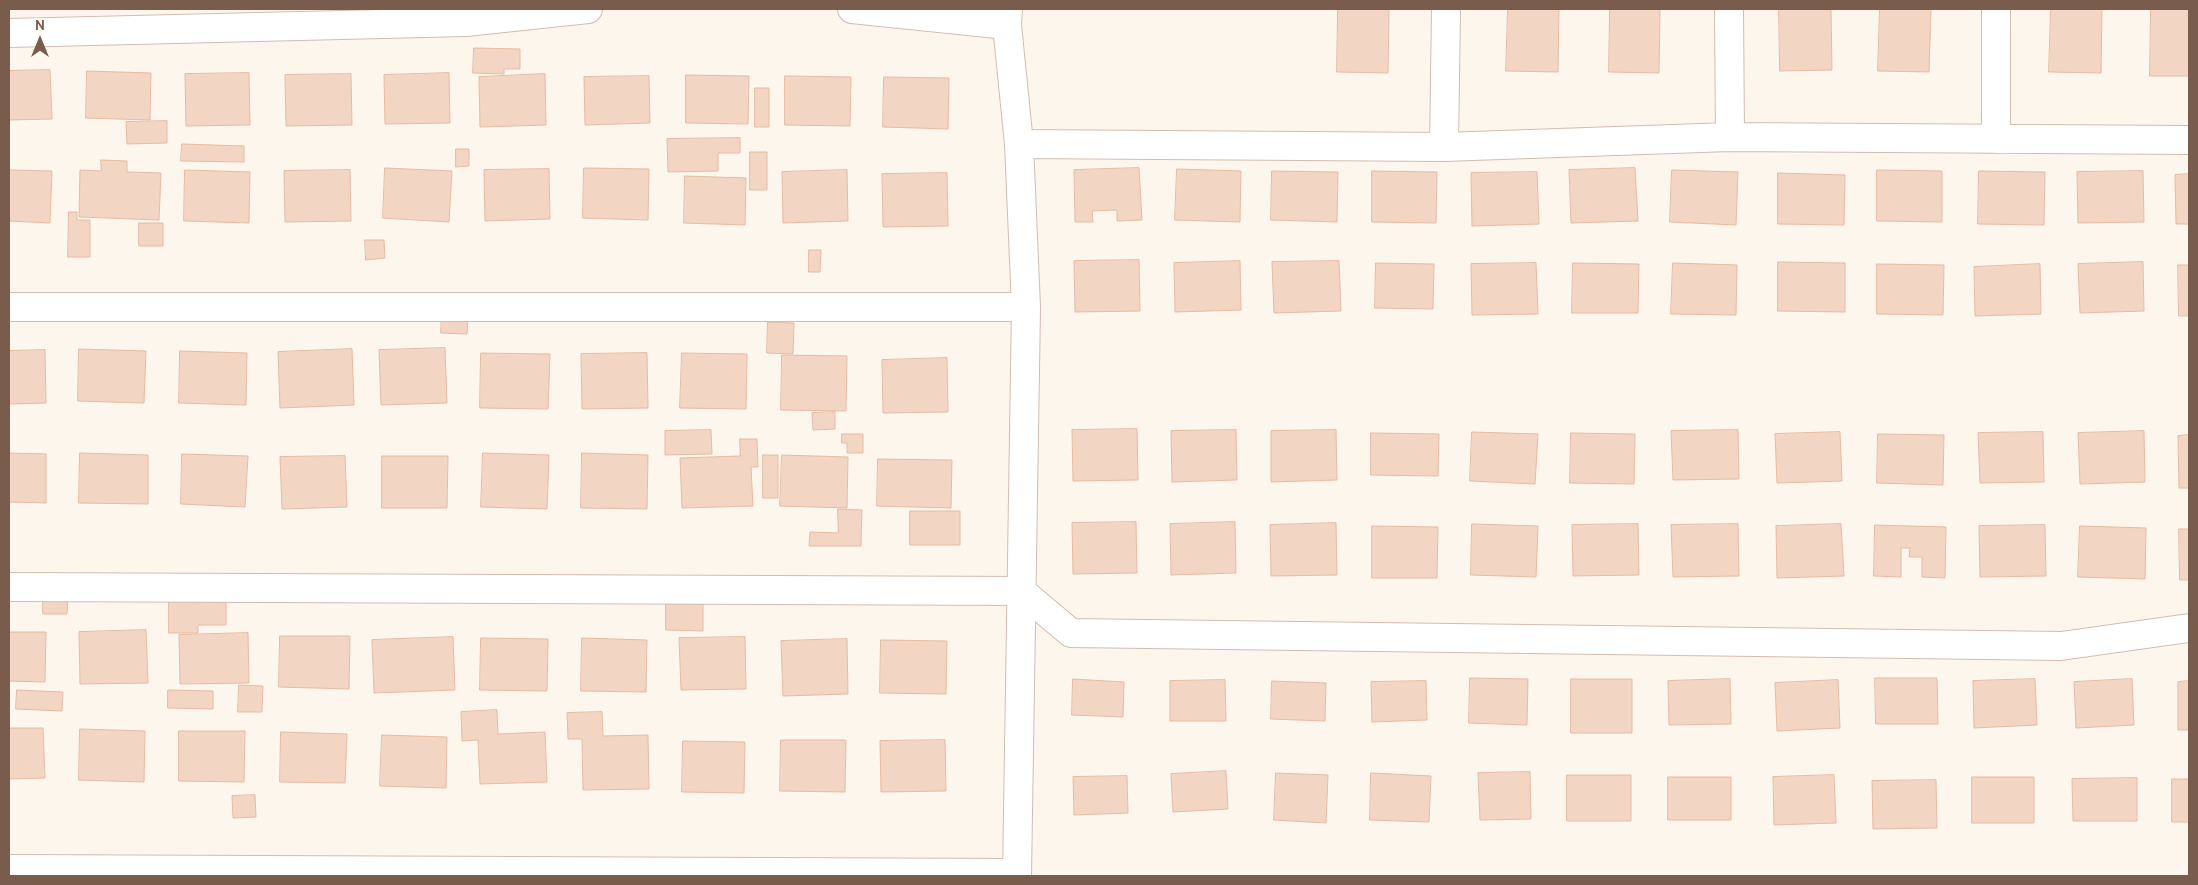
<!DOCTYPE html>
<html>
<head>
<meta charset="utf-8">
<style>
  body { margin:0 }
  #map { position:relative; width:2198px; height:885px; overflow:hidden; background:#fdf6ec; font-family:Cabin,sans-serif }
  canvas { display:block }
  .frame { position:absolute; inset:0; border:10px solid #7a5c4d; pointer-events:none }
  .north { position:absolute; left:15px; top:15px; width:50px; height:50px; -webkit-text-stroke:4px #fffaf3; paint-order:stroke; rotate:0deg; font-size:14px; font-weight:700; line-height:20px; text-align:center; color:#7a5c4d }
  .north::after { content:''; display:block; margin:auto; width:18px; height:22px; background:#7a5c4d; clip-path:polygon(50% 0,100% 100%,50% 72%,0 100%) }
</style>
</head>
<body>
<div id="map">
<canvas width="2198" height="885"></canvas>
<div class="frame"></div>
<div class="north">N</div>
</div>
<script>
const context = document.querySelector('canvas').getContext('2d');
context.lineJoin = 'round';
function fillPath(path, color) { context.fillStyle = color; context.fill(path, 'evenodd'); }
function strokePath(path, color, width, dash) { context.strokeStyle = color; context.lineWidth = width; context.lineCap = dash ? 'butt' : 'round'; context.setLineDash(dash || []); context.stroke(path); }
const building = new Path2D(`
  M1338 9H1389L1388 73 1337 72Z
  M1508 9H1559L1558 72 1506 71Z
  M1610 9H1660L1659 73 1609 72Z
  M1779 9H1831L1832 70 1780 71Z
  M1880 9H1931L1929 72 1878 71Z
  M2051 9H2102L2101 73 2049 72Z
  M2151 9H2189V76H2150Z
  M474 48 520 49V69H504V74L473 73Z
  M50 70 52 119 9 120V71Z
  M87 71 151 73 150 120 86 118Z
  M249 73 250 125 186 126 185 74Z
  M449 73 450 123 385 124 384 75Z
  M351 74 352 125 286 126 285 75Z
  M545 74 546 125 480 127 479 77Z
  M686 75 749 76 748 124 686 123Z
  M649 76 650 123 585 125 584 77Z
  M785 76 851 77 850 126 785 125Z
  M884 77 949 78 948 129 883 127Z
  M755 88H769V127H755Z
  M167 121V143L127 144 126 122Z
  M740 138V153H718V171L668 172 667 139Z
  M182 144 244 146V162L181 161Z
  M456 149H469V166L456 167Z
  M750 152H767V190H750Z
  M101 160 127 161V172L161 173 159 220 79 217 80 170 101 171Z
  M385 168 452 171 449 222 383 218Z
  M584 168 649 169 648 220 583 218Z
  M1139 168 1142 220 1117 221V210L1092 211 1093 222H1075L1074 170Z
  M1635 168 1638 221 1571 223 1569 170Z
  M549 169 550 219 485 221 484 170Z
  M1177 169 1241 171 1240 222 1175 220Z
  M9 170 52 171 50 223 9 221Z
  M185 170 250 172 249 223 184 221Z
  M350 170 351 221 285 222 284 171Z
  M847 170 848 221 783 223 782 172Z
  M1672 170 1738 172 1736 225 1670 222Z
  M1877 170 1942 171V222L1877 221Z
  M1272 171 1338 172 1337 222 1271 220Z
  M1372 171 1437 172 1436 223 1372 222Z
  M1979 171 2045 172 2044 225 1978 224Z
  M2143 171 2144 222 2078 223 2077 172Z
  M1537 172 1539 224 1472 226 1471 173Z
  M947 173 948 226 883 227 882 174Z
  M1778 173 1845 175 1844 225 1778 224Z
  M2189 174V224H2176L2175 175Z
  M685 176 746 178 745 225 684 223Z
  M69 212H77V220H90V257H68Z
  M139 223H163V246H139Z
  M365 240H384L385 258 366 260Z
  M809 250H821L820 272H809Z
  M1139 260 1140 311 1075 312 1074 261Z
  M1240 261 1241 310 1175 312 1174 263Z
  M1339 261 1341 311 1274 313 1272 262Z
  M1778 262 1845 263V312L1778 311Z
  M2143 262 2144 311 2080 313 2078 264Z
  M1376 263 1434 264 1433 309 1375 308Z
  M1536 263 1538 314 1472 315 1471 264Z
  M1573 263 1639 264 1638 313H1572Z
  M1673 263 1737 265 1736 315 1671 314Z
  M1877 264 1944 265 1943 315 1877 314Z
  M2040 264 2041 314 1975 316 1974 267Z
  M2178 265H2189V316H2179Z
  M442 313 468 315 467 334 441 333Z
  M768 322 794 323 793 354 767 353Z
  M445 348 447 403 381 405 379 350Z
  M79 349 146 351 144 403 78 401Z
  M352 349 354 405 280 408 278 352Z
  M45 350 46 403 9 404V351Z
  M180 351 247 353 246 405 179 403Z
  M481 353 550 354 548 409 480 408Z
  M647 353 648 408 582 409 581 354Z
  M682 353 747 354 746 409 680 408Z
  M782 355 847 356 846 411 781 410Z
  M947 358 948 412 883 413 882 360Z
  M835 412V429L813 430 812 413Z
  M1137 429 1138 480 1073 481 1072 430Z
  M711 430 712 454 665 455V431Z
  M1236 430 1237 480 1172 482 1171 431Z
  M1336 430 1337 480 1271 482V431Z
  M1738 430 1739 479 1673 480 1671 431Z
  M2144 431 2145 482 2080 484 2078 433Z
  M1472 432 1538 434 1535 484 1470 481Z
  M1840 432 1842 481 1777 483 1775 434Z
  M2043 432 2044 482 1980 483 1978 433Z
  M1371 433 1439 434 1438 476 1371 475Z
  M1571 433 1635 434 1634 484 1570 483Z
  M842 434H863V453H847V443H842Z
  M1878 434 1944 435 1943 485 1877 483Z
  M2189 435V488H2179L2178 436Z
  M740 439H757L758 467H751L753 506 682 508 680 458 740 456Z
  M9 453 46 454V503L9 502Z
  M80 453 148 455V504L79 503Z
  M483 453 549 455 547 509 481 507Z
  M582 453 648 455 647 509 581 508Z
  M182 454 248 456 245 507 181 504Z
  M763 455H778V498H763Z
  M782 455 848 457 847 508 780 506Z
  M345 456 347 507 282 509 280 457Z
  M382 456H448L447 508H382Z
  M878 459 952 460 951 508 877 506Z
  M838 509 862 510 861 546H809L810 532 838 533Z
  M910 511H960V545H910Z
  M1136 522 1137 573 1073 574 1072 523Z
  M1235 522 1236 573 1171 575 1170 524Z
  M1336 523 1337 575 1271 576 1270 525Z
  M1472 524 1538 526 1536 577 1471 575Z
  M1638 524 1639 575 1573 576 1572 525Z
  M1738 524 1739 576 1673 577 1671 525Z
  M1841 524 1844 576 1777 578 1776 526Z
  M1875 525 1946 527 1945 578 1922 577V557H1909L1910 548H1901V577L1874 576Z
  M2045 525 2046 576 1980 577 1979 526Z
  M1372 526 1438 527 1437 578H1372Z
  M2080 526 2146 528 2145 579 2078 577Z
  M2179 529H2189V580H2180Z
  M43 594 68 595 67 614H43Z
  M666 598 703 599V631L666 630Z
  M169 600H226V625H198V633H169Z
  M146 630 148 683 80 684 79 632Z
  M9 632H46L45 682 9 681Z
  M248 633 249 683 180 684 179 635Z
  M280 636H350L349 689 279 687Z
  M453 637 455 690 374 693 372 640Z
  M745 637 746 689 681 690 679 638Z
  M481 638 548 639 547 691 480 690Z
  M582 638 647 640 646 692 581 691Z
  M847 639 848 694 783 696 781 641Z
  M881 640 947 641 946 694 880 693Z
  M1470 678 1528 679 1527 725 1469 723Z
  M1875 678H1937L1938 724H1876Z
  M1073 679 1124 682 1123 717 1072 715Z
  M1571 679H1632V733H1571Z
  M1730 679 1731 724 1669 725 1668 681Z
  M2035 679 2037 725 1974 728 1973 681Z
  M2132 679 2134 725 2076 728 2074 682Z
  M1225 680 1226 721H1170V681Z
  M1838 680 1840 728 1777 731 1775 683Z
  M1272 681 1326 683 1325 721 1271 719Z
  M1426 681 1427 720 1372 722 1371 682Z
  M2189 681V730H2178V682Z
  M239 685 263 686 262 712H238Z
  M17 690 63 692 62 711 16 709Z
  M168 690 213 691V709L168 708Z
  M497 710 498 734 545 732 547 782 480 784 478 740 462 741 461 712Z
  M602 712 603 736 648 735 649 789 583 790 582 739H568L567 713Z
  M9 728H43L45 778 9 779Z
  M80 729 145 731 144 782 79 780Z
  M179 731H245L244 782 179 781Z
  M281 732 347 734 345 783 280 782Z
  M382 735 447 737 446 788 380 786Z
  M781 740H846L845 792 780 791Z
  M945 740 946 791 881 792 880 741Z
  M683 741 745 742 744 793 682 792Z
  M1226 771 1228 809 1173 812 1171 774Z
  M1530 772 1531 819 1480 820 1478 773Z
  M1276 773 1328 775 1326 823 1274 820Z
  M1371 773 1431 776 1429 822 1370 820Z
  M1567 775H1631V821H1567Z
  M1834 775 1836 823 1774 825 1773 777Z
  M1127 776 1128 813 1074 815 1073 777Z
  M1668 777H1731V820H1668Z
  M1972 777H2034V823H1972Z
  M2137 778V821H2073L2072 779Z
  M2172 779H2189V822H2172Z
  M1936 780 1937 828 1873 829 1872 781Z
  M255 795 256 817 233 818 232 796Z`);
const minor = new Path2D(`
  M852 9 1007 25
  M1008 9 1007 25 1019 144
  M1729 9 1730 137
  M1996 9V139
  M9 33 466 22 588 9
  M1444 147 1446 9
  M9 307H1026L1019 144 1444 147 1730 137 2189 140
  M9 587 1021 591 1071 633 2061 646 2189 628
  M9 869 1017 873
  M1017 876 1026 307`);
fillPath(building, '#f3d5c3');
strokePath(building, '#e6bba3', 1);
strokePath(minor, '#d1beb0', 30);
strokePath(minor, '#fff', 28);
</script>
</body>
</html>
